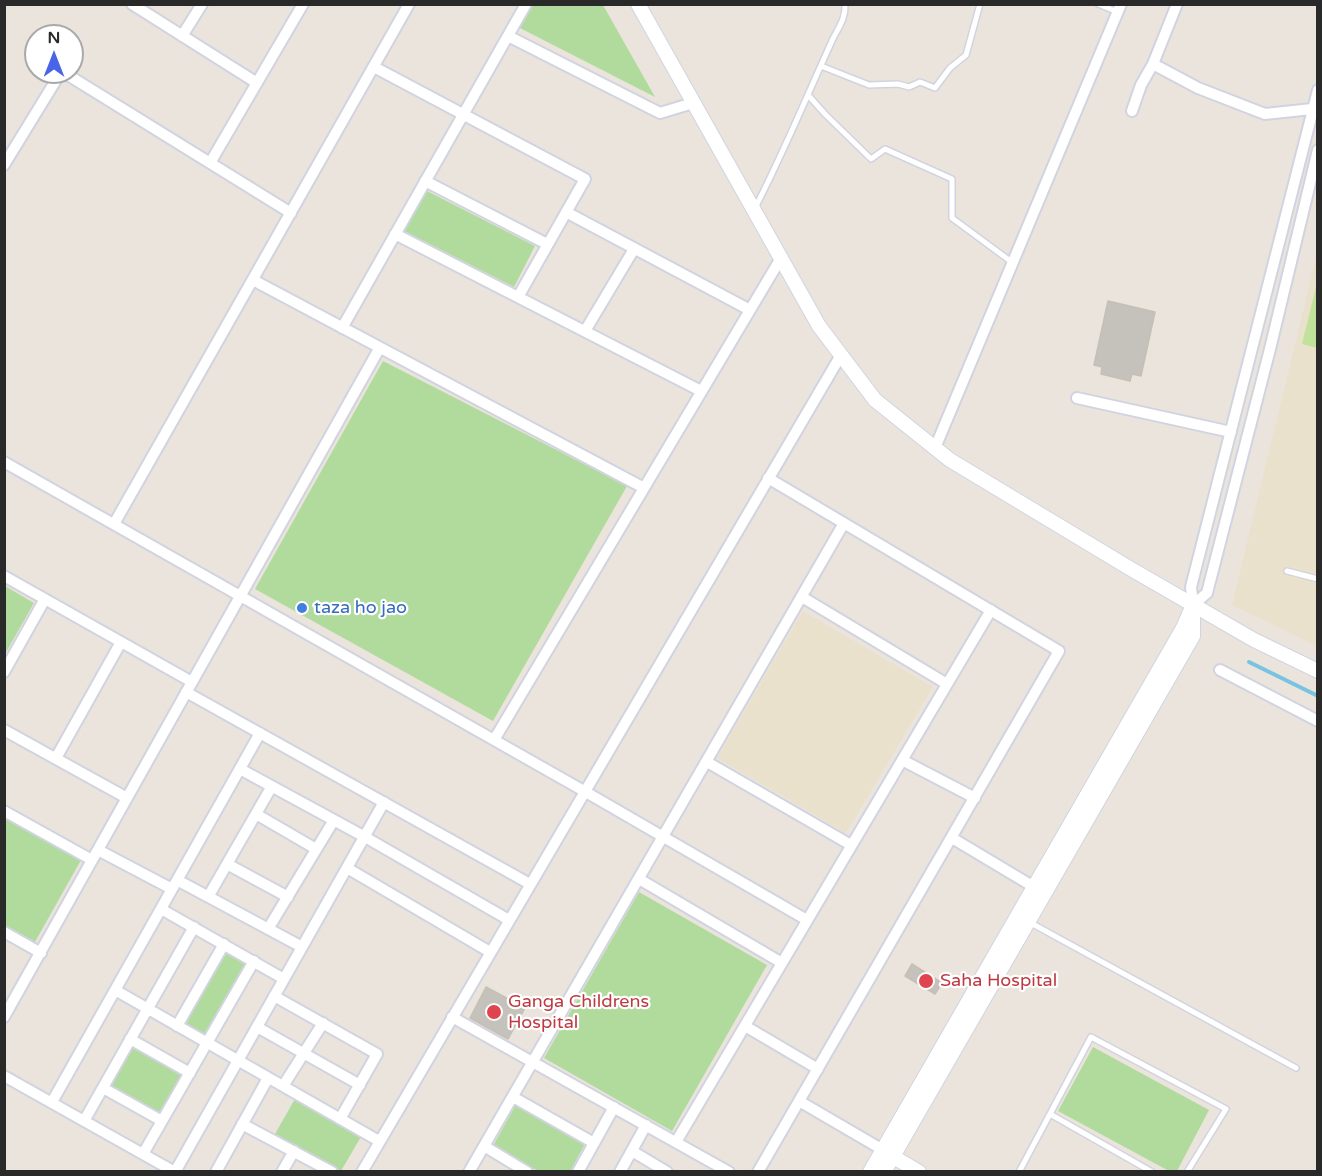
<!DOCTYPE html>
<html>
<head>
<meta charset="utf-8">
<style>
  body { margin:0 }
  #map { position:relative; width:1322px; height:1176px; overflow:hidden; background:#eae4dc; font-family:"Varela Round",sans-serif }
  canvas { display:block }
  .frame { position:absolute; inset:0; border:6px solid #292929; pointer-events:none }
  .north { position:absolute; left:24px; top:24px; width:60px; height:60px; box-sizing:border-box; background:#fff; border:2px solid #a9a9a9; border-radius:50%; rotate:0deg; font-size:16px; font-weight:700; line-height:24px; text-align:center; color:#292929 }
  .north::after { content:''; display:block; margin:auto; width:21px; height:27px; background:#4a64e8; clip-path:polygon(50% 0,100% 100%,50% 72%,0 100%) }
</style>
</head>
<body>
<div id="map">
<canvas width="1322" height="1176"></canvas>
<div class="frame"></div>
<div class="north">N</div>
</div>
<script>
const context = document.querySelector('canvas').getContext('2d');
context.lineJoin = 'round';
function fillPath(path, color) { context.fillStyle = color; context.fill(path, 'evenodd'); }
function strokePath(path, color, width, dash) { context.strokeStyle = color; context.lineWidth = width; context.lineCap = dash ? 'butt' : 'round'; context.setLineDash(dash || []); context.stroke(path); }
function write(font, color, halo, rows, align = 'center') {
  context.font = font + ' "Varela Round",sans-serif'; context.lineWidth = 4.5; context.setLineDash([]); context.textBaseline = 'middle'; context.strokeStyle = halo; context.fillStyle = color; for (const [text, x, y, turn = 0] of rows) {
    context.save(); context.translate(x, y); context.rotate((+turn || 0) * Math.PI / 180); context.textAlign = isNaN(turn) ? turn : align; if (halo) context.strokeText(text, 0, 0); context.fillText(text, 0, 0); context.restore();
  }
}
const education = new Path2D(`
  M1317 253V646L1232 605Z
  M803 611 933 687 846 833 717 758Z`);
const green = new Path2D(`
  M532 5H603L655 97 518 27Z
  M425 190 535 246 514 287 404 231Z
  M383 361 627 486 493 721 255 589Z
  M5 586 34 603 5 654Z
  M4 817 81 860 35 942 5 925Z
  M639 892 767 965 672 1131 544 1058Z
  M226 950 248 962 206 1037 184 1024Z
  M132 1044 185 1074 161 1117 108 1087Z
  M1093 1047 1209 1110 1177 1171H1169L1058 1111Z
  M296 1097 362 1135 341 1171 275 1134Z
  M516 1104 586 1142 570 1172 538 1171 493 1146Z`);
const pitch = new Path2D(`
  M1317 283V348L1302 344Z`);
const stream = new Path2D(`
  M1249 662 1318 696`);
const building = new Path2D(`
  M1108 301 1155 312 1141 376 1132 374 1130 381 1101 374 1102 367 1094 365Z
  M912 964 942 983 935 994 905 976Z
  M486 987 525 1008 508 1039 470 1018Z`);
const service = new Path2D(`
  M1098 4 1118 12
  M821 66 869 85 898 84 909 87 920 82 935 88 950 68 966 55 980 4
  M808 95 825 114 871 159 885 149 952 179V218L1013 263
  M755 208C783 154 806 98 831 43 837 29 846 20 845 4
  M1287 571 1318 579
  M1029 922 1296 1068
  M1050 1114 1152 1172
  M1019 1172 1091 1037 1226 1109 1187 1172`);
const minor = new Path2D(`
  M132 4 257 83
  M182 36 202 4
  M508 36 660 113 693 103
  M1153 64 1198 88 1265 114 1312 109
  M374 67 585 179 518 297
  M63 72 291 213
  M1132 111 1141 85 1153 64 1177 4
  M210 163 303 4
  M4 165 61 72
  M425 181 547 244
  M566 212 750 310
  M395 234 701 391
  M253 280 644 488
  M342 328 526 4
  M585 331 634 249
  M1077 398 1231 432
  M935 448 1121 4
  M4 462 584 791 807 920
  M114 524 409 4
  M4 576 192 682
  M802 597 947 684
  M1193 605 1191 587 1318 90
  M1193 605 1207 593 1270 349 1318 150
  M1220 670 1318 721
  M4 672 45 599
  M186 692 530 884
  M4 730 127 798
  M494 740 781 258
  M56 758 121 642
  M902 760 975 798
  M707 762 851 845
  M240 769 365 837 509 920
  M4 811 92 860
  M256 814 316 849
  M952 838 1039 890
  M98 850 172 889
  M227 864 288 897
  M347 868 490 952
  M639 879 782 963
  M177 880 302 947
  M208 897 272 786
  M161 909 284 979
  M268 929 334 820
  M4 932 41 953
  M115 990 379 1141
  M274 996 377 1054 340 1119
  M4 1017 379 349
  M452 1017 729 1172
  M177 1026 224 944
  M745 1026 818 1069
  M257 1027 360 1085
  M130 1039 190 1073
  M4 1076 175 1172
  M283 1086 323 1023
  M103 1088 162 1121
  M513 1097 594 1143
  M799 1101 883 1150
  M52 1102 260 733
  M84 1121 194 927
  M242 1124 332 1172
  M676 1142 991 610
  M484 1146 527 1172
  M632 1151 667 1172
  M143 1154 254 961
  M175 1172 384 802
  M216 1172 268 1078
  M282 1172 294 1151
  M362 1172 841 355
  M469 1172 844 523
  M578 1172 614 1107
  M620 1172 646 1125
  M758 1172 1059 651 768 478`);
const tertiary = new Path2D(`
  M638 4 819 326 875 400 950 460 1131 569 1254 640 1318 671
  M887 1153 919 1172
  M870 1172 1183 628 1193 605
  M884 1172 1193 636V613`);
const markers = [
  [302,608,6,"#3f7fe0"],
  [926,981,8,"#e0444e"],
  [494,1012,8,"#e0444e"]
];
const shopNames = [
  ["taza ho jao",314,608]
];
const healthNames = [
  ["Saha Hospital",940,981],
  ["Ganga Childrens",508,1002],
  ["Hospital",508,1023]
];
fillPath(education, '#eae1cd');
fillPath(green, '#b1db9d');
fillPath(pitch, '#c1e29a');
strokePath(stream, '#78c3e2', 4);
fillPath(building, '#c5c1bb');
strokePath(building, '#c5c0b6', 1.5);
strokePath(service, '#d1d4e0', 8);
strokePath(minor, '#d1d4e0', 14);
strokePath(tertiary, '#d1d4e0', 16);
strokePath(service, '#fff', 5);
strokePath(minor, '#fff', 10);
strokePath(tertiary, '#fff', 14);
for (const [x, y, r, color] of markers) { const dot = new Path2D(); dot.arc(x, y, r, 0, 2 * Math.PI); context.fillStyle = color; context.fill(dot); strokePath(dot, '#fff', 2); }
write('18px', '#366cbe', '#fff', shopNames, 'left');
write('18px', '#be3a42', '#fff', healthNames, 'left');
</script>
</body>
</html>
